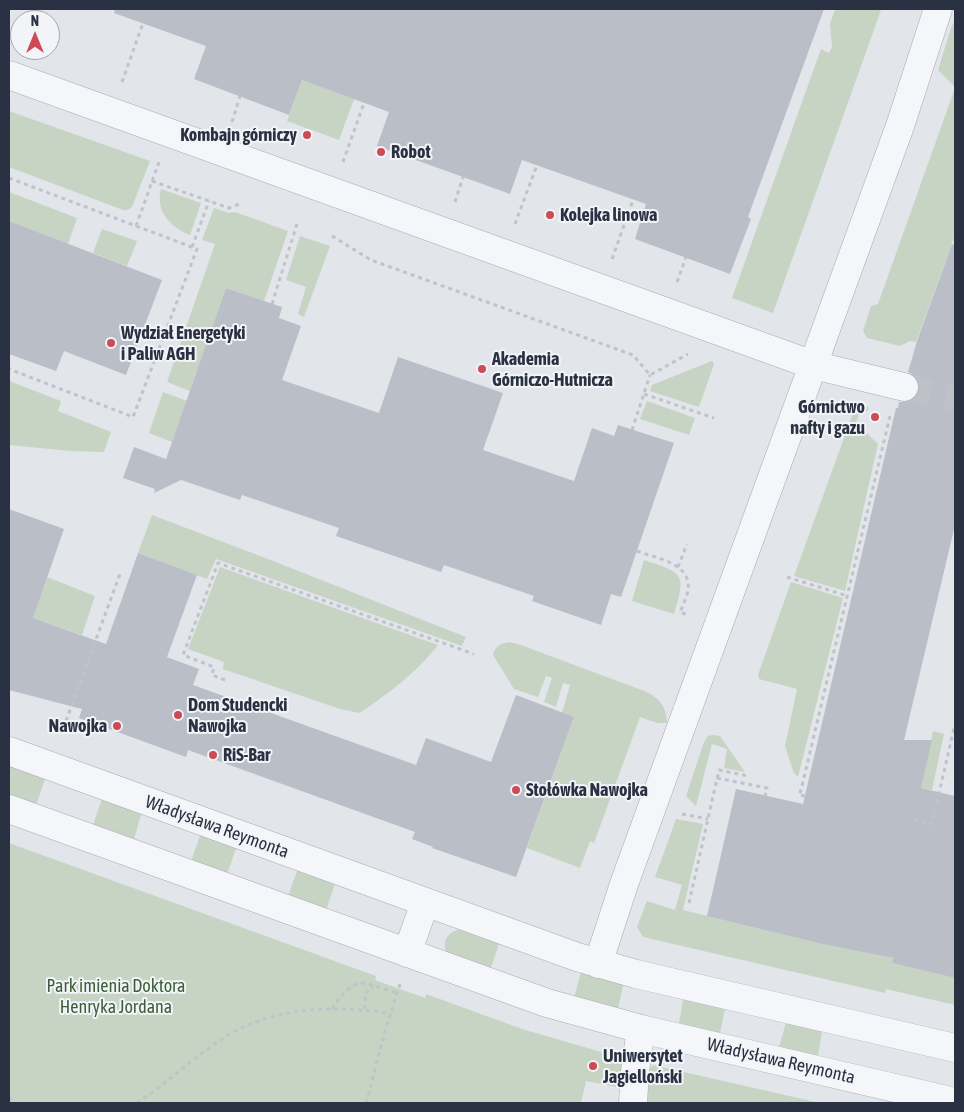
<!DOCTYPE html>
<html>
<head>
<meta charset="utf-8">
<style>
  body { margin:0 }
  #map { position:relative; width:964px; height:1112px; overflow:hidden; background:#e2e5ea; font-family:"Asap Condensed",sans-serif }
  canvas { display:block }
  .frame { position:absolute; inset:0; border:10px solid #2a3142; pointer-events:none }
  .north { position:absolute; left:10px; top:10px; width:50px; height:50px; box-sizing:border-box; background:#f2f4f8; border:1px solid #a2a6af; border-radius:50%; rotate:0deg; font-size:14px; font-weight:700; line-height:20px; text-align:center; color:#2a3142 }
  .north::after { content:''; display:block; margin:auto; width:18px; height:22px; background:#cc4b55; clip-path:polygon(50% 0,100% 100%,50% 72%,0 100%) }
</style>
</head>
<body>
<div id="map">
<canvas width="964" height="1112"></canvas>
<div class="frame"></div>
<div class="north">N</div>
</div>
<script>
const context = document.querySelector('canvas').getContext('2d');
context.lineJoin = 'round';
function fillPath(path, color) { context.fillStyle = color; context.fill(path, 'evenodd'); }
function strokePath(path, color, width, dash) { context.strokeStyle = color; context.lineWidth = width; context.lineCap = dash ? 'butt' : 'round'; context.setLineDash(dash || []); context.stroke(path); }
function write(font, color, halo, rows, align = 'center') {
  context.font = font + ' "Asap Condensed",sans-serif'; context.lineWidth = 4; context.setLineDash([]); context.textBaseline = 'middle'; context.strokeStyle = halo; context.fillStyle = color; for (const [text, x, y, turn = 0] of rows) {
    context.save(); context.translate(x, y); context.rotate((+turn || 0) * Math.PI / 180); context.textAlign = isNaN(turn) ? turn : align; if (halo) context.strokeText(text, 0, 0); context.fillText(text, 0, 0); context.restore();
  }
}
const green = new Path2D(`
  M835 9 881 10 773 313 732 298 821 49 829 53 832 47 830 24Z
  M955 20V87L938 70 951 28Z
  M302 80 354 99 339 140 287 121Z
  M955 88V235L916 342 910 341 900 346 867 338 863 331 871 306 878 304Z
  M9 111 150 161 132 207 128 210H123L9 167Z
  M161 189 201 203 190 235C170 227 155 211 161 189Z
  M9 192 77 218 68 244 9 221Z
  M214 208 229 213 235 212 288 231 264 301 226 288 190 391 167 382 215 244 202 240Z
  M102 229 137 241 127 266 93 253Z
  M300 236 330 246 304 317 298 314 306 287 286 280Z
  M712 361 714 364 699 407 650 391 652 385Z
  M9 381 61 401 58 411 111 432 104 452 70 451 9 445Z
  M163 392 187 401 172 442 149 433Z
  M647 401 695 418 689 435 640 419Z
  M856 405 869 407 868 411 859 414 856 423 878 444 845 591 794 576Z
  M152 515 268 559 466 637 462 646 216 559 207 579 138 553Z
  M644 560C683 573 687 573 674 614L632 601Z
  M220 567 438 645C415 674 390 692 360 713L340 709 223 669 224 662 188 649Z
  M47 577 95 596 82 635 33 618Z
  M791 582 843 598 798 777 794 773 785 746 797 689 759 679 758 675Z
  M509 642 518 644 647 692C660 699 667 708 667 723H657L640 717 594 843 590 841 580 868 527 848 574 717 562 713 570 685 563 683 556 707 544 702 552 678 546 676 538 697 514 689 493 655C495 646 500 644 509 642Z
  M933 731 944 734 932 790 921 788Z
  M712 735 720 736 745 772 724 768 727 749 712 744 696 806 686 796 704 742 708 736Z
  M9 763 46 776 35 808 9 798Z
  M103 796 142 811 133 843 92 828Z
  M676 819 703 824 683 910 822 944 893 958 892 963 955 978V1005L886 989 885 993 643 937 637 927 647 901 675 910 682 885 655 877Z
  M201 833 237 846 226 877 190 864Z
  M9 843 376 976 375 980 425 998 426 994 522 1029 622 1058 626 1067 623 1103H618L621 1088 586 1081 581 1103H9Z
  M298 868 336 881 325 913 287 899Z
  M464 928 500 941 489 973 448 956C440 941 448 931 464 928Z
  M582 968 624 981 617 1014 573 1002Z
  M684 994 726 1004 719 1038 678 1029Z
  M787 1018 823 1026 817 1061 778 1052Z
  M653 1065 820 1103H642L647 1071Z`);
const building = new Path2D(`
  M115 9H824L748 217 751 219 730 274 635 239 646 204 522 160 510 194 463 177 377 146 389 112 302 80 289 115 194 79 206 46 114 13Z
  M9 221 162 280 126 375 64 351 56 371 9 354Z
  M952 244 955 245V525L904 740H932L921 788 955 796V978L892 963 893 958 822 944 707 916 736 789 803 804 896 408H898L899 402H908L915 398 919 391V382L914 375 908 372 917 341Z
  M226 288 282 307 279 318 301 326 282 380 379 413 398 357 503 393 483 450 574 481 592 428 614 436 618 425 674 443 621 597 611 594 601 625 532 601 534 596 444 565 441 572 336 536 339 528 242 495 240 500 181 480 154 493 155 489 123 478 134 447 166 459Z
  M9 509 64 529 33 618 106 644 138 553 197 575 167 657 199 669 193 685 416 765 426 738 491 762 516 695 574 717 516 877 432 848 433 847 412 839 415 832 188 750 186 757 79 718 82 709 9 690Z`);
const minorTunnel = new Path2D(`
  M904 387 955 399`);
const path = new Path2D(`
  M22 20V18
  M13 45 20 25
  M122 82 143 23
  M232 122 240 96
  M343 162 364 103
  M9 178 197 249 133 417 9 369
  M152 181 229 208 239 204
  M455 202 463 177
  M515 224 537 165
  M136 226 159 162
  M332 236 371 260 633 355 650 375 688 354
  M192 247 209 201
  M612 259 633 200
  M677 282 686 257
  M272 304 297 224
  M644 394 714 418
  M632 430 650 375
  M637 551C655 558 692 563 688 590 687 597 683 605 680 612L688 615
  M678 567 687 544
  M787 577 848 596
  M225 680 212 675 214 667 183 655 218 563 474 654
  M66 721 120 574
  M717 778 767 788 765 796
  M805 796 799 795 801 790 890 416
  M682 814 708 819
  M914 820 932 824 954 728
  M689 903 719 770 748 776
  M332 1009C357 974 358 981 397 993
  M365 1009V994L373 986
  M9 1097 13 1103
  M137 1103C167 1084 192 1058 222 1039 270 1007 336 1004 391 1014
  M366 1103 385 1031 400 984`);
const minor = new Path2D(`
  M9 75 813 365 904 387
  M9 751 577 957 636 974 955 1048
  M9 809 547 1003 641 1029 955 1102
  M407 953 425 903
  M598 964 624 884 900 126 938 9
  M633 1103 635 1071 641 1029`);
const markers = [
  [307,135,5,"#cc4b55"],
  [381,152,5,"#cc4b55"],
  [550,215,5,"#cc4b55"],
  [111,343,5,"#cc4b55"],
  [482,369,5,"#cc4b55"],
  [875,417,5,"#cc4b55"],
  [178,715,5,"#cc4b55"],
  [117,726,5,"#cc4b55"],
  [213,755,5,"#cc4b55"],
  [516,790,5,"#cc4b55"],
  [593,1066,5,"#cc4b55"]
];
const poiNames = [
  ["Kombajn górniczy",297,135,"right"],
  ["Robot",391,152],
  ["Kolejka linowa",560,215],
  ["Wydział Energetyki",121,333],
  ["i Paliw AGH",121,354],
  ["Akademia",492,359],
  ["Górniczo-Hutnicza",492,380],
  ["Górnictwo",865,407,"right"],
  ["nafty i gazu",865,428,"right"],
  ["Dom Studencki",188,705],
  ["Nawojka",188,726],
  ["Nawojka",107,726,"right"],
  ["RiS-Bar",223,755],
  ["Stołówka Nawojka",526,790],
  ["Uniwersytet",603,1056],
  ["Jagielloński",603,1077]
];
const streetNames = [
  ["Władysława Reymonta",217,827,20],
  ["Władysława Reymonta",781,1061,13]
];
const parkNames = [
  ["Park imienia Doktora",116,986],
  ["Henryka Jordana",116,1007]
];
fillPath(green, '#c7d4c4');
fillPath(building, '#babec7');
strokePath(minorTunnel, '#bdc1c8', 28, [28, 14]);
strokePath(minor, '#a7abb4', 29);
strokePath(path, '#c0c3c9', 3, [4, 4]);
strokePath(minor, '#f5f6f9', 28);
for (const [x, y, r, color] of markers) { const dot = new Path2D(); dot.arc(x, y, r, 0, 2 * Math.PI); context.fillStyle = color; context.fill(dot); strokePath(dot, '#f2f4f8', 2); }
write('bold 18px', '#2a3142', '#f2f4f8', poiNames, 'left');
write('18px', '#2a3142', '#f2f4f8', streetNames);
write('18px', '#3c5e38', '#f2f4f8', parkNames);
</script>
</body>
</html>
